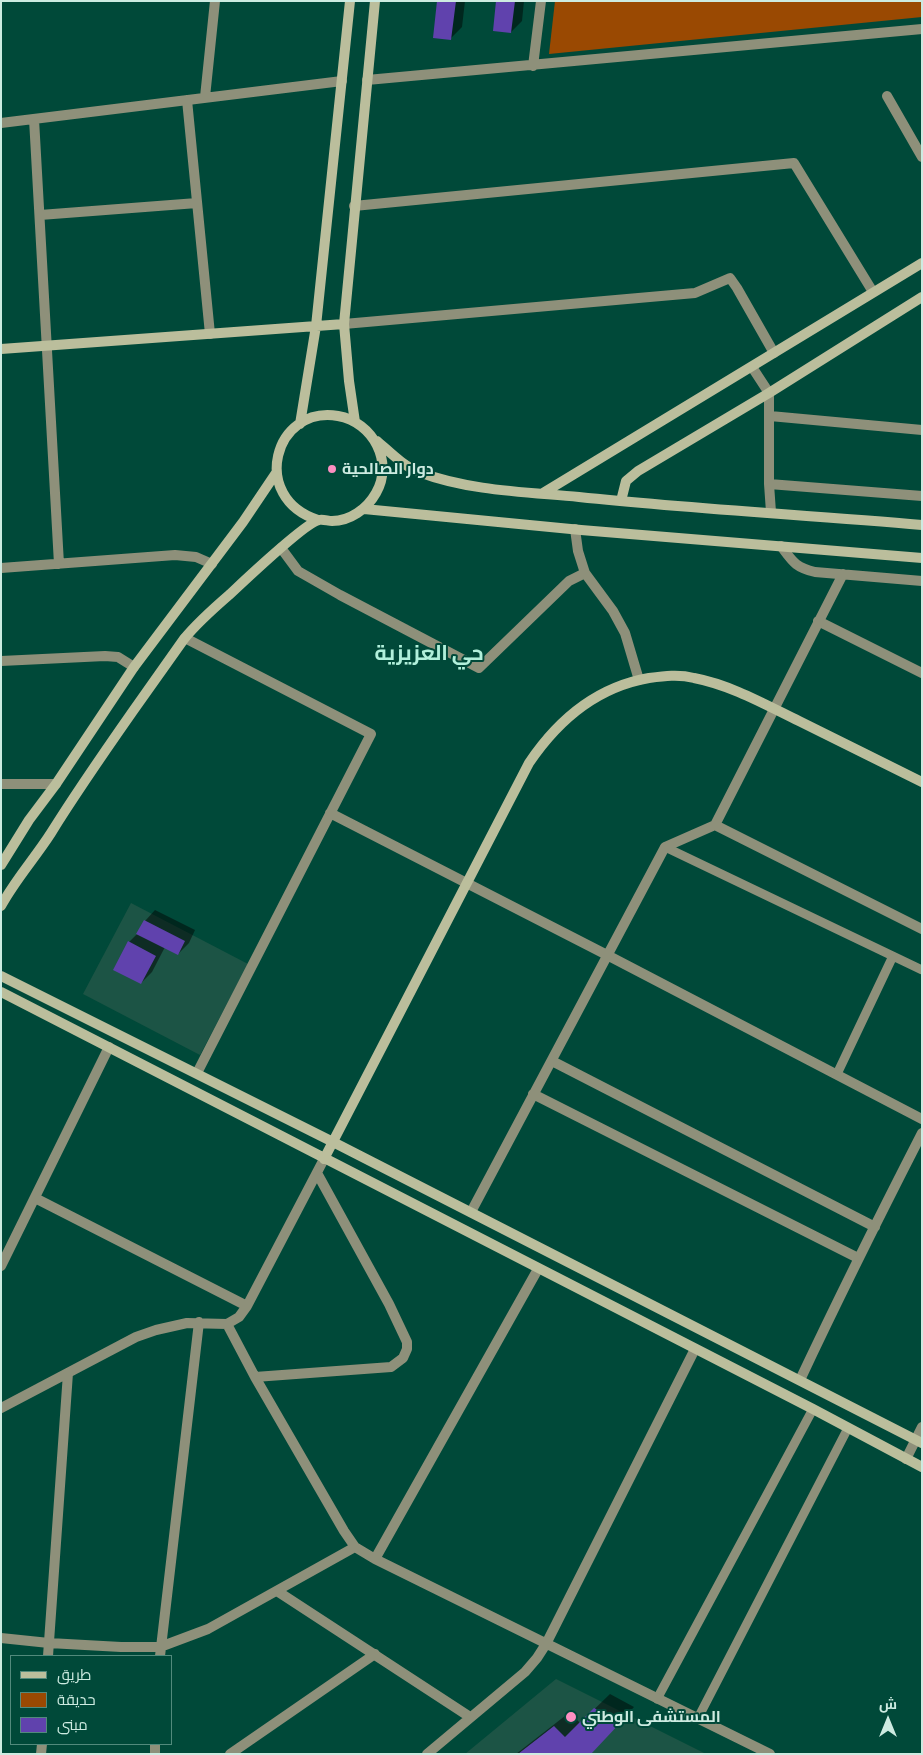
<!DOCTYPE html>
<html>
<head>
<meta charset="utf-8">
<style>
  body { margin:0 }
  #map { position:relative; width:923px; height:1755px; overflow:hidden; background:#004939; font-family:"Zilla Slab",Cairo,serif }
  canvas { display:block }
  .frame { position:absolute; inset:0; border:2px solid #cdebe1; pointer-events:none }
  .legend { position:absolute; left:10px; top:1655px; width:162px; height:90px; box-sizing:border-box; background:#004939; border:1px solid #528a7c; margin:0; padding:6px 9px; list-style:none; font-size:15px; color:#cdebe1 }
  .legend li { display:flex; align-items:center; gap:10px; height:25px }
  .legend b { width:25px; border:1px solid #528a7c }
  .north { position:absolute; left:863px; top:1695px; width:50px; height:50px; -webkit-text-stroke:4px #004939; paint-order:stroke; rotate:0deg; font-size:14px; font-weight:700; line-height:20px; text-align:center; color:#cdebe1 }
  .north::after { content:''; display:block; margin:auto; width:18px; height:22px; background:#cdebe1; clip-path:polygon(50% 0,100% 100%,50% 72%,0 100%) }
</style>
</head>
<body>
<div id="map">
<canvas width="923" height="1755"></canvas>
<div class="frame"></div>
<ul class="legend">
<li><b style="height:6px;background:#bbbe9c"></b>طريق</li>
<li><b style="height:14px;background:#9a4902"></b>حديقة</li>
<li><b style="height:14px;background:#6042ad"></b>مبنى</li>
</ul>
<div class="north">ش</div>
</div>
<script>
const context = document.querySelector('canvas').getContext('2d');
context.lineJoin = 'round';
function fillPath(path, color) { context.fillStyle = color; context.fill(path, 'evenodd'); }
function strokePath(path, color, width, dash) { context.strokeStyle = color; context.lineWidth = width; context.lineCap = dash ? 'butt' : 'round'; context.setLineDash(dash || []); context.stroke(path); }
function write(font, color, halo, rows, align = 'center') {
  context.font = font + ' "Zilla Slab",Cairo,serif'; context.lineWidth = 4; context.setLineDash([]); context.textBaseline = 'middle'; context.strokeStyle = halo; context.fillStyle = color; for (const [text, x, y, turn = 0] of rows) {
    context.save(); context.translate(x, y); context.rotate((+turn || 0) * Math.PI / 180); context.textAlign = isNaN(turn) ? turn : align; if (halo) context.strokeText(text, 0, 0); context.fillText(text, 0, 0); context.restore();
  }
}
const built = new Path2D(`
  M131 903 248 964 200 1055 83 994Z
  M556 1679 706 1754H465Z`);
const green = new Path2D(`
  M555 1H922V17L549 54Z`);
const shadow = new Path2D(`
  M439 1H465L462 27 451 38Z
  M498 1H524L522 21 511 32Z
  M155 910 195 930 189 943 178 954 165 947 152 972 141 983 129 942 138 933 145 921Z
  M610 1694 634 1707 590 1754H516L570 1712 580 1723Z`);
const building = new Path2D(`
  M437 1H456L451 40 433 38Z
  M496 1H515L511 33 493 31Z
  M144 920 185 941 178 955 136 934Z
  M128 941 156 956 141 984 113 970Z
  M594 1708 621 1722 591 1754H518L554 1726 565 1737Z`);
const lane = new Path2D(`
  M665 847 922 970
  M837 1074 893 956
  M657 1699 813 1409
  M698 1718 848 1428`);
const street = new Path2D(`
  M533 66 541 1
  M367 80 922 29
  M887 96 922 157
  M205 97 215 1
  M187 100 210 334
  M34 119 59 564
  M1 123 342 81
  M354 206 794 163 873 292
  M40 215 197 203
  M344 324 695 293 730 278 737 288 774 353
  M752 367 769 393V484L771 512
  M770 416 922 430
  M769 484 922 496
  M575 529 578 551 585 573 613 611 625 633 639 680
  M781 546C793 562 795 567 815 572L922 581
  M281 548 298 571 340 595 479 668 569 581 585 573
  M1 568 175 555 196 557 212 564
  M818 621 922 673
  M185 638 371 734 197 1073
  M1 661 105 656 118 657 134 667
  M1 784H56
  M330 813 607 955 922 1119
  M715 825 922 929
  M552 1061 875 1227
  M533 1094 858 1258
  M35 1198 247 1306
  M471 1212 665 847 715 825 843 574
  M1 1266 109 1047
  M227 1324 255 1377 344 1531 355 1547 375 1559 770 1754
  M255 1377 391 1367 403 1358 407 1349V1342L389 1304 317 1173
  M800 1380C839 1297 880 1215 922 1133
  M1 1408 136 1337 156 1330 187 1323 227 1324 239 1317 247 1306 324 1159
  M906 1459 922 1427
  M375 1559 538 1269
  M277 1591 470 1717
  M1 1638 49 1643 121 1647H160L208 1629 355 1547
  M48 1656 68 1373
  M160 1656 199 1322
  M41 1754 42 1744
  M155 1754V1744
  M230 1754 375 1654
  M427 1754 525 1672 537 1658 546 1644 695 1349`);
const secondary = new Path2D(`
  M1 349 344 324
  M355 422 349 381 344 324 375 1
  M300 424 316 326 350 1
  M377 441C390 452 403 466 419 472 469 491 527 492 579 497 693 509 808 515 922 525
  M543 493 922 263
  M621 501 626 481 638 471 769 393 922 297
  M364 509 581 530 922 558
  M1 865 29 820 56 784 134 667 243 522 276 473
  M1 906C15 880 35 858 51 833 77 791 105 751 133 711 150 687 167 663 184 639 197 623 214 608 229 595 243 582 306 522 319 520 323 519 328 521 332 521 350 521 367 509 376 493 394 462 373 422 338 416 274 405 249 498 318 520
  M1 976 333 1142 922 1443
  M1 992 813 1409 922 1467
  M324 1159 529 763C558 720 597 687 649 678 664 676 679 674 694 678 731 685 766 705 799 721 840 741 881 762 922 782`);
const markers = [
  [332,469,5,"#fc8fc1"],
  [571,1717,6,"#fc8fc1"]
];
const poiNames = [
  ["دوار الصالحية",342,469],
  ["المستشفى الوطني",582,1717]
];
const districtNames = [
  ["حي العزيزية",429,654]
];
fillPath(built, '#1c5445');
fillPath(green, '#9a4902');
fillPath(shadow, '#0007');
fillPath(building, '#6042ad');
strokePath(lane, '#8e907a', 9);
strokePath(street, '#8e907a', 10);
strokePath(secondary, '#bbbe9c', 10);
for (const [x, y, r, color] of markers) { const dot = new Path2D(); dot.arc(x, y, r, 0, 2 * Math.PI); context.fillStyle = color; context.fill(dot); strokePath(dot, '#004939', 2); }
write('bold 16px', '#cdebe1', '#004939', poiNames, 'left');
write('bold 21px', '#b1f0db', '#004939', districtNames);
</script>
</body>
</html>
